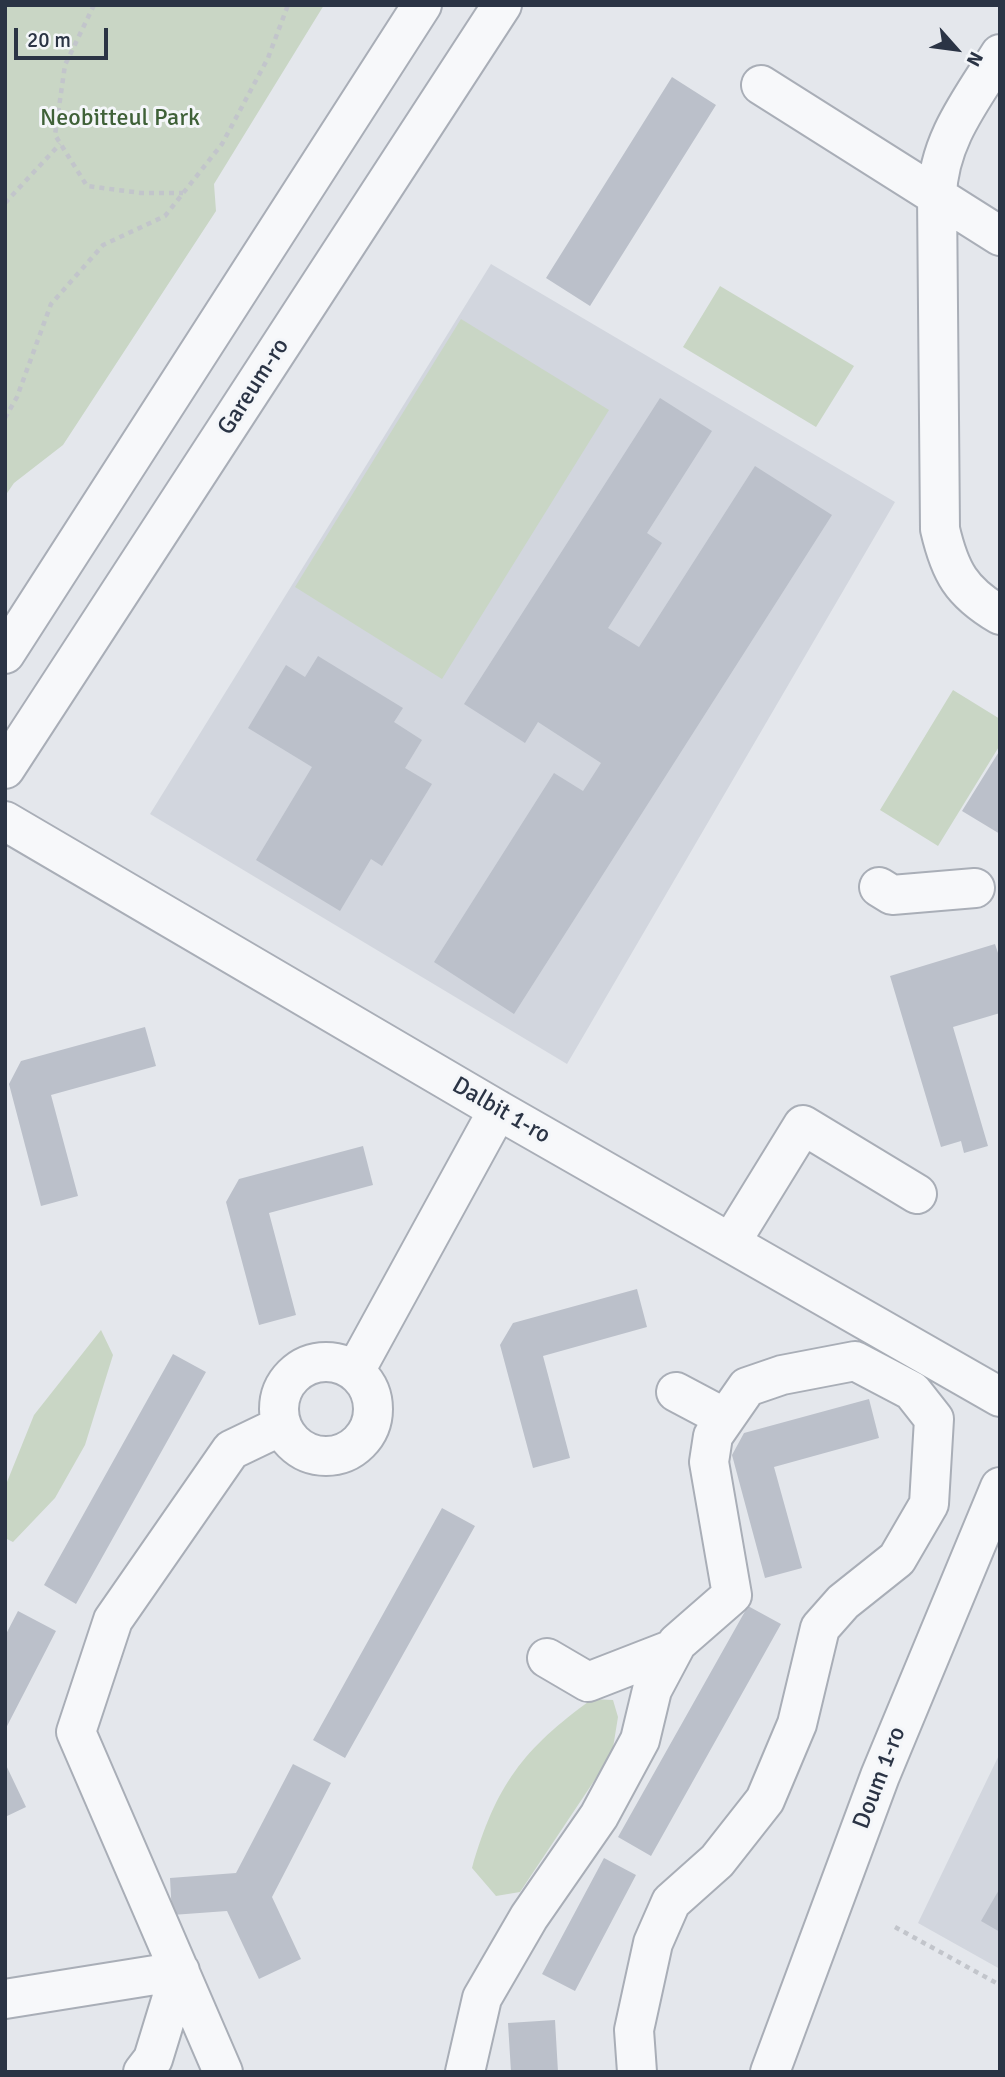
<!DOCTYPE html>
<html>
<head>
<meta charset="utf-8">
<style>
  body { margin:0 }
  #map { position:relative; width:1005px; height:2077px; overflow:hidden; background:#e4e7ec; font-family:Signika,sans-serif }
  canvas { display:block }
  .frame { position:absolute; inset:0; border:7px solid #2b3445; pointer-events:none }
  .north { position:absolute; left:921px; top:14px; width:70px; height:70px; -webkit-text-stroke:5px #f4f6f9; paint-order:stroke; rotate:118deg; font-size:19px; font-weight:700; line-height:28px; text-align:center; color:#2b3445 }
  .north::after { content:''; display:block; margin:auto; width:24px; height:32px; background:#2b3445; clip-path:polygon(50% 0,100% 100%,50% 72%,0 100%) }
  .scale { position:absolute; left:14px; top:28px; width:94px; height:32px; box-sizing:border-box; border:4px solid #2b3445; border-top:0; padding-left:9px; font-size:21px; line-height:24px; white-space:nowrap; color:#2b3445; -webkit-text-stroke:5px #f4f6f9; paint-order:stroke }
</style>
</head>
<body>
<div id="map">
<canvas width="1005" height="2077"></canvas>
<div class="frame"></div>
<div class="north">N</div>
<div class="scale">20 m</div>
</div>
<script>
const context = document.querySelector('canvas').getContext('2d');
context.lineJoin = 'round';
function fillPath(path, color) { context.fillStyle = color; context.fill(path, 'evenodd'); }
function strokePath(path, color, width, dash) { context.strokeStyle = color; context.lineWidth = width; context.lineCap = dash ? 'butt' : 'round'; context.setLineDash(dash || []); context.stroke(path); }
function write(font, color, halo, rows, align = 'center') {
  context.font = font + ' Signika,sans-serif'; context.lineWidth = 6; context.setLineDash([]); context.textBaseline = 'middle'; context.strokeStyle = halo; context.fillStyle = color; for (const [text, x, y, turn = 0] of rows) {
    context.save(); context.translate(x, y); context.rotate((+turn || 0) * Math.PI / 180); context.textAlign = isNaN(turn) ? turn : align; if (halo) context.strokeText(text, 0, 0); context.fillText(text, 0, 0); context.restore();
  }
}
const built = new Path2D(`
  M491 264 895 502 567 1064 150 814Z
  M1000 1753V1969L918 1923Z`);
const green = new Path2D(`
  M5 5H324L214 184 216 211 63 445 14 483 5 496Z
  M720 286 854 366 816 427 683 347Z
  M461 319 609 410 442 679 295 587Z
  M953 690 1000 719V745L938 846 880 810Z
  M101 1330 113 1355 85 1445 55 1498 13 1542 5 1538V1487L34 1415Z
  M592 1699 613 1700 618 1717 612 1754 520 1892 496 1896 472 1868C496 1785 523 1749 592 1699Z`);
const building = new Path2D(`
  M672 77 716 105 590 306 546 278Z
  M660 398 712 431 647 533 662 543 608 628 639 647 755 466 832 515 514 1014 434 962 554 773 583 791 601 763 538 722 525 743 464 704Z
  M318 656 403 708 394 722 422 740 405 768 432 784 382 866 371 859 340 911 256 860 312 767 248 728 286 665 305 677Z
  M1000 750V834L962 811Z
  M995 944 1000 959V1013L953 1027 988 1146 964 1153 961 1141 941 1147 890 976Z
  M145 1027 156 1066 51 1095 78 1196 41 1206 9 1084 21 1061Z
  M363 1146 373 1185 269 1213 296 1315 259 1325 226 1202 239 1179Z
  M637 1289 647 1327 543 1356 570 1458 533 1468 500 1345 513 1323Z
  M173 1354 206 1372 76 1604 44 1585Z
  M869 1399 879 1438 774 1467 802 1568 765 1578 732 1455 744 1433Z
  M442 1508 475 1526 345 1758 313 1740Z
  M748 1606 781 1624 651 1856 618 1837Z
  M18 1611 56 1631 5 1730V1636Z
  M5 1763 26 1807 5 1817Z
  M293 1764 331 1783 272 1897 301 1959 259 1979 227 1911 172 1915 170 1878 236 1873Z
  M604 1858 636 1875 575 1991 542 1974Z
  M1000 1888V1932L981 1921Z
  M555 2020 558 2072H511L508 2023Z`);
const path = new Path2D(`
  M94 5 65 65 55 135 87 186 141 193H183
  M5 203 60 144
  M5 418 17 397 51 304 103 245 165 216 222 144 268 58 288 5
  M895 1927 1000 1985`);
const minor = new Path2D(`
  M1000 54C972 99 938 141 937 196L940 529C950 572 961 592 1000 615
  M761 85 1000 236
  M5 654 422 5
  M5 769 502 5
  M5 821 498 1110 1000 1397
  M879 887 892 895 975 888
  M731 1242 803 1125 917 1194
  M279 1409a47 47 0 1 1 94 0a47 47 0 1 1-94 0Z
  M355 1371 498 1110
  M676 1392 725 1418
  M547 1658 588 1682 673 1649
  M5 1999 180 1971 153 2059 143 2072
  M223 2072 76 1732 113 1620 231 1450 281 1426
  M465 2072 482 1998 529 1917 599 1816 640 1740 652 1690 677 1643 732 1595 709 1462 713 1436 747 1387 782 1375 855 1361 912 1391 934 1419 929 1504 897 1559 843 1602 820 1628 797 1724 765 1800 717 1861 671 1902 653 1943 634 2030 637 2072
  M770 2072 880 1776 1000 1487`);
const parkNames = [
  ["Neobitteul Park",120,119]
];
const streetNames = [
  ["Gareum-ro",254,387,-57],
  ["Dalbit 1-ro",501,1111,30],
  ["Doum 1-ro",880,1778,-69]
];
fillPath(built, '#d2d6de');
fillPath(green, '#c9d6c5');
fillPath(building, '#bbc0ca');
strokePath(minor, '#a9aeb7', 42);
strokePath(path, '#c2c5cb', 4.5, [5, 5]);
strokePath(minor, '#f7f8fa', 38);
write('24px', '#3f6138', '#f4f6f9', parkNames);
write('24px', '#2b3445', '#f4f6f9', streetNames);
</script>
</body>
</html>
